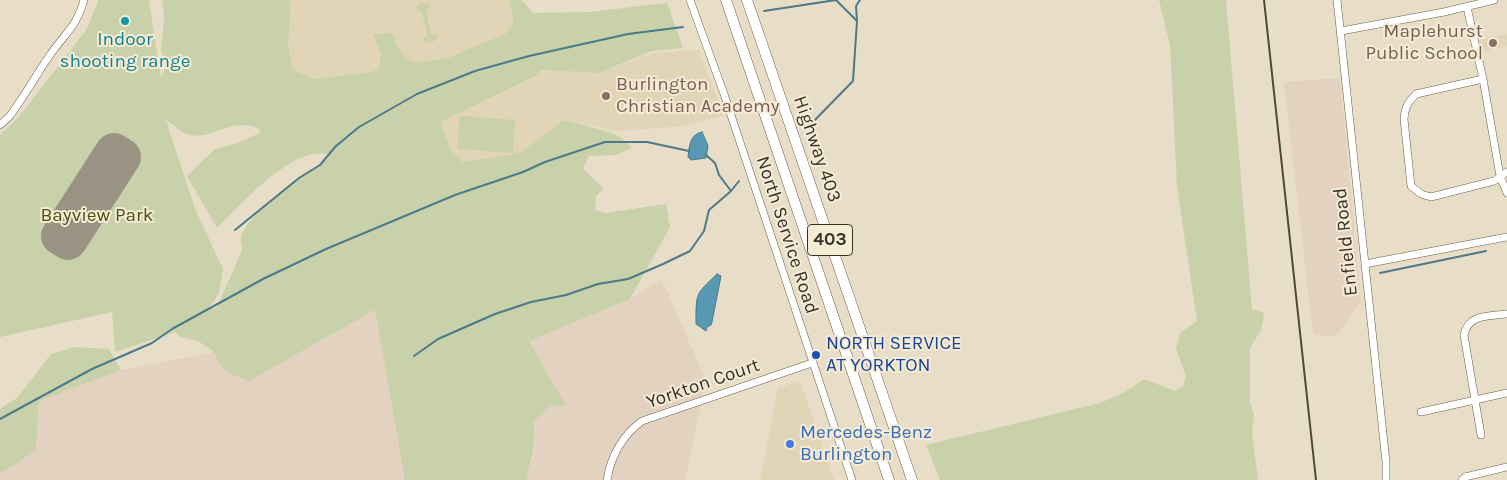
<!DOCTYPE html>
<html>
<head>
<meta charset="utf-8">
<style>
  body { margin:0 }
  canvas { display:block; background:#e8dec8 }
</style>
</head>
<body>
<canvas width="1507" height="480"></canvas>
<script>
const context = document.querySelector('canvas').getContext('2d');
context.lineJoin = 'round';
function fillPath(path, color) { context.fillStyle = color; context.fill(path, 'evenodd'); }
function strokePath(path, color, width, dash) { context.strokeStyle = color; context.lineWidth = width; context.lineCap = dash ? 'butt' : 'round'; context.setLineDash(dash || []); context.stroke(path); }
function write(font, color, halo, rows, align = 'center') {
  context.font = font + ' Karla,sans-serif'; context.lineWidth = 4; context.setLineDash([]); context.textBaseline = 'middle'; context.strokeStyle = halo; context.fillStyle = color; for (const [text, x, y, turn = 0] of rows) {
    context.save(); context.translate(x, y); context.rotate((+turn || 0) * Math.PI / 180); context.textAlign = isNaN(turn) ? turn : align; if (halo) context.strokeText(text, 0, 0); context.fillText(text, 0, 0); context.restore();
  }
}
const built = new Path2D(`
  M291 0H509L514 22 505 34 445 59 417 62 406 59 398 48 392 33 374 34 381 55 379 68 372 72 313 79 293 70 288 45Z
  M1507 34V46L1481 53 1479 40Z
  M699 50 723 115 683 126 619 131 563 120 520 153 463 162 451 150 441 122 536 77 541 70 599 73 653 53Z
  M800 381 834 480H760L778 388Z`);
const industrial = new Path2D(`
  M1340 78 1361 302 1336 336 1313 335 1284 82Z
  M662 279 706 381 685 480H529L526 476 533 458 535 443 534 422 551 405 565 406 528 341 630 299Z
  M375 310 405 480H0V473L18 463 36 449 39 401 121 370 214 352 219 364 249 380Z`);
const green = new Path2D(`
  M99 0H149L161 79 166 65 161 49 164 19 162 0H291L288 45 293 70 313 79 372 72 379 68 381 55 373 34 392 33 398 48 406 59 417 62 445 59 505 34 514 22 509 0H522L533 13 589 12 667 3 683 48 652 51 599 73 541 70 536 76 441 122 451 150 463 162 520 153 563 120 599 129 619 136 632 148 616 155 589 156 583 169 604 189 596 196 595 210 605 213 666 204 670 227 630 299 529 341 566 406 551 405 534 422C535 443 534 456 526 476L529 480H405L375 310 249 381 228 373 219 364 214 352 198 341 180 337 175 332 115 352 112 312 0 337V135L18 118 86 30ZM166 120C173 124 181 133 189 135 214 140 229 117 258 128L260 133 235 144 215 149 187 176 217 228C240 206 294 143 329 155V158C309 171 242 215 241 240 241 243 242 245 243 248L217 307 206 311 219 294 223 269 195 209Z
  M1159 0H1226L1252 309 1264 313 1261 330 1250 348V402L1254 415 1252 434 1258 480H940L926 445 1100 403 1125 392 1144 379 1175 391 1183 386 1186 376 1176 349 1180 333 1197 321 1177 186 1170 45Z
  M419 3H424L429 4 430 8 426 9 431 35 436 34 437 39C432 43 429 43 424 41L423 38 428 36 421 10 417 11 416 7Z
  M460 116 515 120 513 153 457 149Z
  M75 347 109 349 121 370 39 401 36 449 18 463 0 473V409L17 398 51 354Z`);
const water = new Path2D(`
  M702 132 708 146 706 158 691 160 688 157C689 147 690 134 702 132Z
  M717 274 721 276 712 322 711 325 707 327 706 331 696 324C696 293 695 295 717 274Z`);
const stream = new Path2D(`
  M836 0 857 21
  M764 11 836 0
  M809 126 853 81 857 21 856 6 860 0
  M706 155 715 163 719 175 731 191
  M235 230 299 178 320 165 336 146 359 127 417 94 475 71 529 56 628 34 683 27
  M1380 273 1486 251
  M414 356 438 339 495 314 531 302 566 295 598 284 628 279 663 264 690 251 704 231 709 210 731 191 739 181
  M0 419 92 369 152 343 172 329 263 279 326 249 455 195 523 172 545 162 605 142H647L689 151`);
const runway = new Path2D(`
  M114 152 122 157 68 241 60 236Z`);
const minor = new Path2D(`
  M690 0 724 94 852 480
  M1337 0 1386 462V480
  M1467 7 1483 79 1500 176 1507 193
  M1341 31 1444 12 1494 0
  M1483 79 1416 94C1408 102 1405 107 1404 119L1411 186 1421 194 1431 197 1494 181 1507 172
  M0 125 9 117C24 97 36 75 50 55 65 33 76 28 84 0
  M1365 264 1507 237
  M1421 412 1507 393
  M1481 435 1464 335C1468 314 1489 316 1507 314
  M607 480C611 455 622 436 642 421L812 363
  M1462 480 1465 477 1507 467`);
const highway = new Path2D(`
  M726 0 889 480
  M747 0 912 480`);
const rail = new Path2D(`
  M1264 0 1316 480`);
const markers = [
  [125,21,5,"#0f9aa8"],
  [1493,43,5,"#8d6e63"],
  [606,96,5,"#8d6e63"],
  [816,355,5,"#1a4fb4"],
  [790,444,5,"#3f7fe0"]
];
const shields = [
  [830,240,45]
];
const shieldNames = [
  ["403",830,240]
];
const educationNames = [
  ["Maplehurst",1483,32],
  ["Public School",1483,54],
  ["Burlington",616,85,"left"],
  ["Christian Academy",616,107,"left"]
];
const cultureNames = [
  ["Indoor",125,40],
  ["shooting range",125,62]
];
const streetNames = [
  ["Highway 403",817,149,71],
  ["North Service Road",787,235,72],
  ["Enfield Road",1346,242,-96],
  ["Yorkton Court",703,384,-19]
];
const parkNames = [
  ["Bayview Park",97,216]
];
const transitNames = [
  ["NORTH SERVICE",826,344],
  ["AT YORKTON",826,366]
];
const shopNames = [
  ["Mercedes-Benz",800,433],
  ["Burlington",800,455]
];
fillPath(built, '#e2d4b7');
fillPath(industrial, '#e4d2c1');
fillPath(green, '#c8d1a9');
fillPath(water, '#5799b2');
strokePath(water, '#4c7a89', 1);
strokePath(stream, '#4c7a89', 2);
strokePath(runway, '#9a9383', 38);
strokePath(minor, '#675e4b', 8);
strokePath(highway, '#675e4b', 11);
strokePath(minor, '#fff', 7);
strokePath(highway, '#fff', 10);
strokePath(rail, '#4d483e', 2);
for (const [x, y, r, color] of markers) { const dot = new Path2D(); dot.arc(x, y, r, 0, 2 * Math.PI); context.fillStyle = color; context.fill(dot); strokePath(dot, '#f6ebd5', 2); }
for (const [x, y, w] of shields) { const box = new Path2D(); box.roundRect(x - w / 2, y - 15.5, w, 31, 4); context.fillStyle = '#f6ebd5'; context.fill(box); strokePath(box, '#343028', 1); }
write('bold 18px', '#343028', null, shieldNames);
write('19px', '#785e54', '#f6ebd5', educationNames, 'right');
write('19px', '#0d838f', '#f6ebd5', cultureNames);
write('19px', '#343028', '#f6ebd5', streetNames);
write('19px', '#475112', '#f6ebd5', parkNames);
write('19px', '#164399', '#f6ebd5', transitNames, 'left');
write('19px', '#366cbe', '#f6ebd5', shopNames, 'left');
</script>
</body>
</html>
